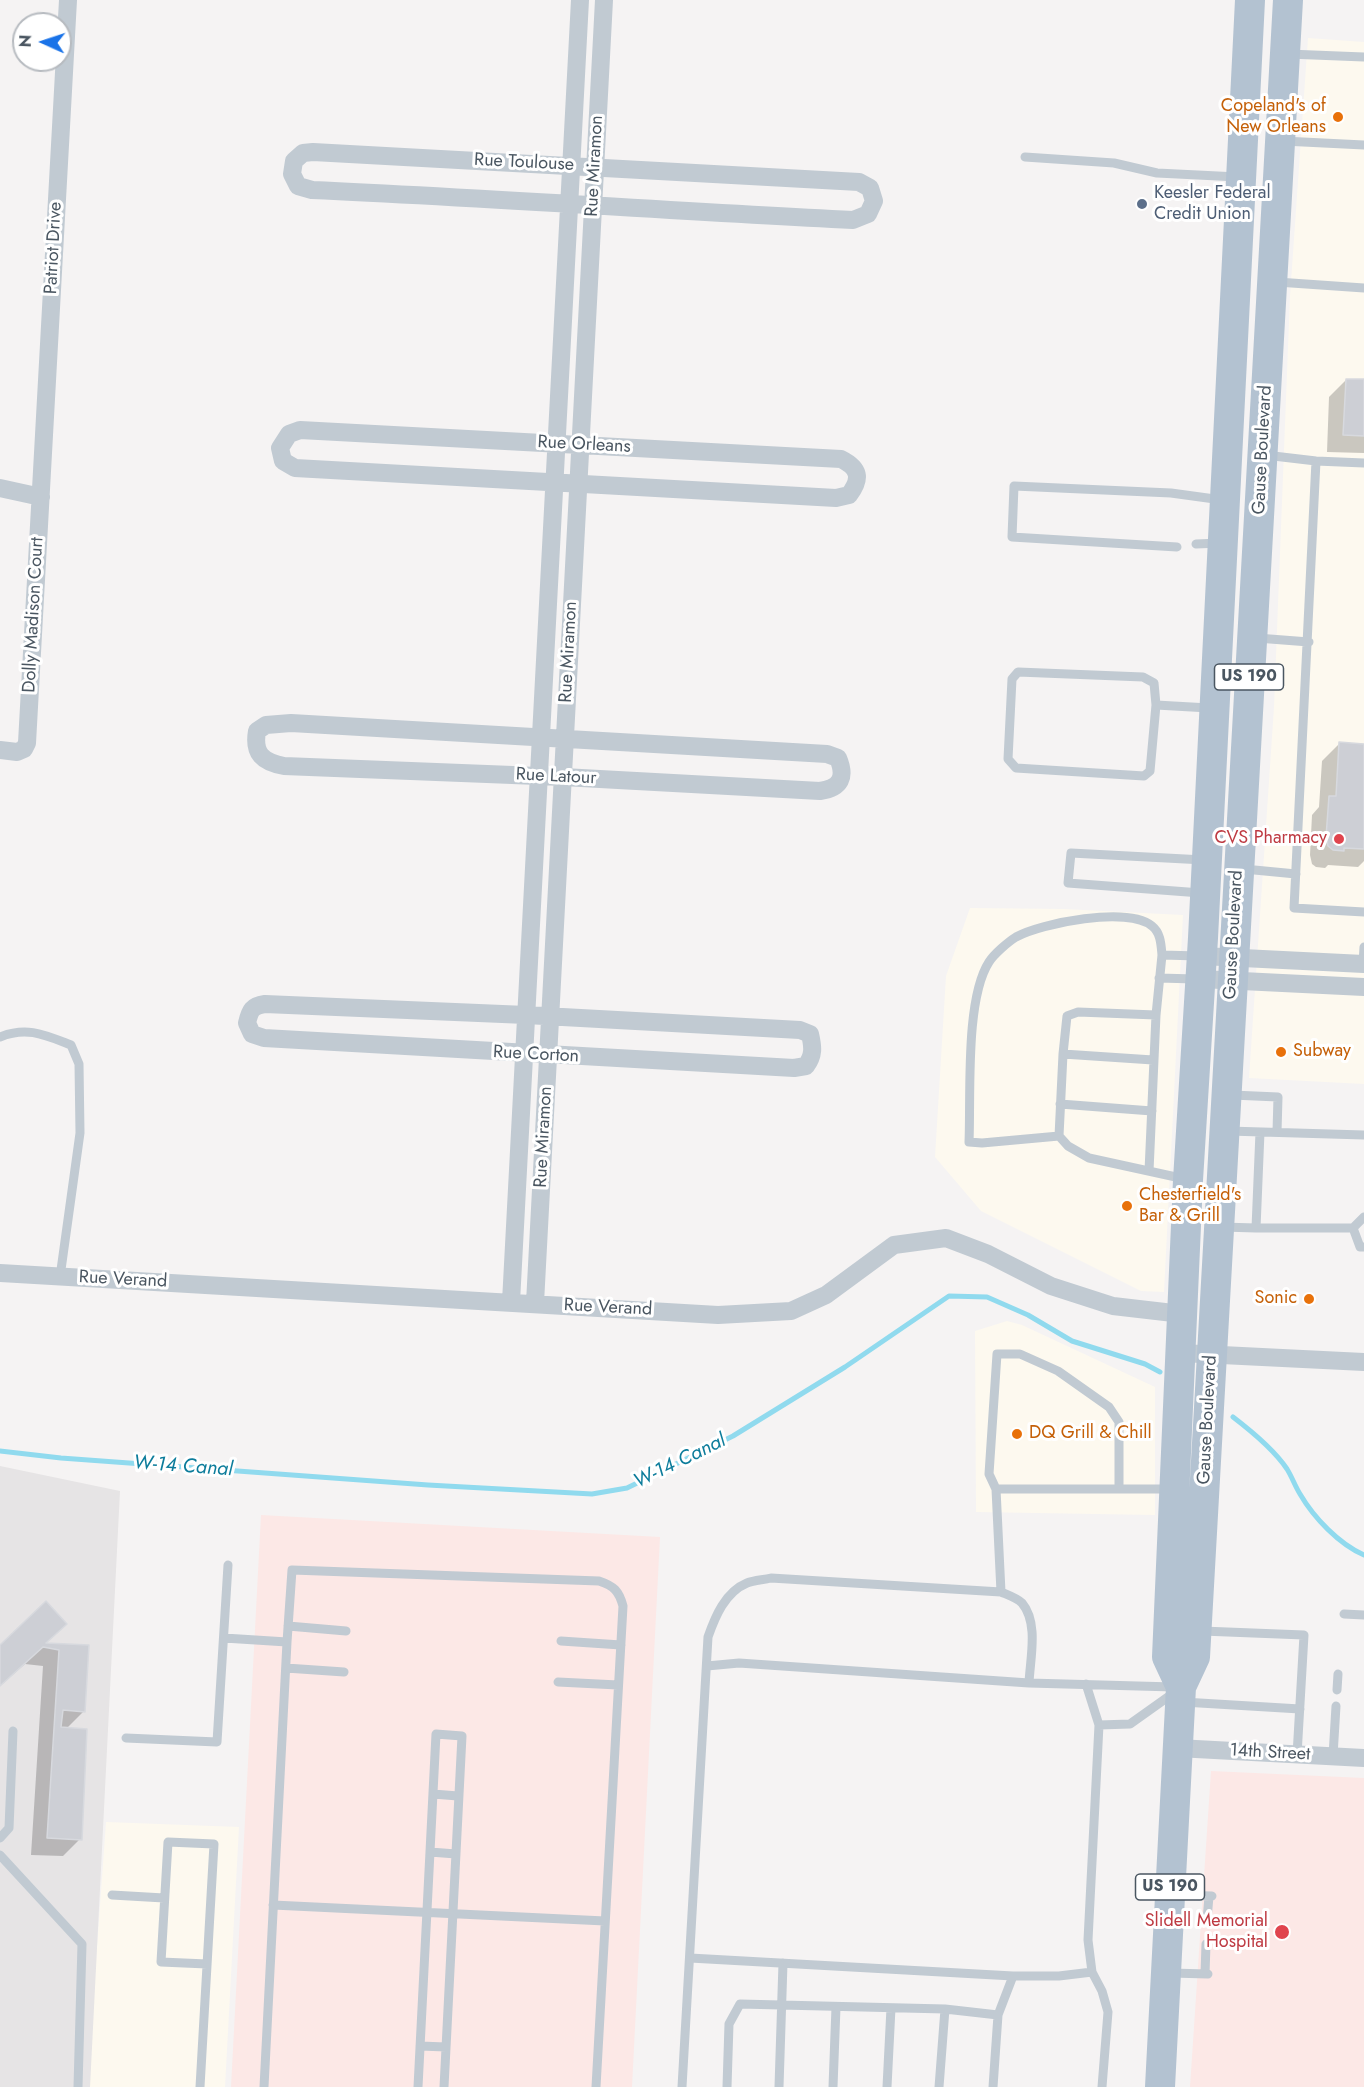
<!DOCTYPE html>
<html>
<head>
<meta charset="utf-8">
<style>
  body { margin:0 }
  #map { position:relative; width:1364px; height:2087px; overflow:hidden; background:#f5f3f3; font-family:Jost,sans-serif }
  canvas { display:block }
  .north { position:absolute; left:12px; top:12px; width:60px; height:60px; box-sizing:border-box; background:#fff; border:2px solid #b7bbc0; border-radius:50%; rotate:273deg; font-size:16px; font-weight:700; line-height:24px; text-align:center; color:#4a5661 }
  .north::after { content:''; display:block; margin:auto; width:21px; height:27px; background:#1a73e8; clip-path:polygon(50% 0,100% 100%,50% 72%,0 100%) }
</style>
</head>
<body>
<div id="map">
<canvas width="1364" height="2087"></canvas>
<div class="north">N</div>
</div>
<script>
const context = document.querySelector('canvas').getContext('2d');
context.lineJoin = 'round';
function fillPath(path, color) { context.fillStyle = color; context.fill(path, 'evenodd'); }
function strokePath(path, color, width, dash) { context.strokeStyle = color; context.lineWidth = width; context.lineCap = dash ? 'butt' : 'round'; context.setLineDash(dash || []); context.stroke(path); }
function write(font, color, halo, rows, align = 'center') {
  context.font = font + ' Jost,sans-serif'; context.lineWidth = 6; context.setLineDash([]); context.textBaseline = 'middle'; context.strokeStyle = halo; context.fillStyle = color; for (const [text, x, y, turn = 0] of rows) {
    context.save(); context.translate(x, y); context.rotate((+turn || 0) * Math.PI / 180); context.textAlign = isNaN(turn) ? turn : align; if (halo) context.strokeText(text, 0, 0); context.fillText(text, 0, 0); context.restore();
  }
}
const commercial = new Path2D(`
  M1308 38 1364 42V1084L1249 1078 1274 707 1290 296Z
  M970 908 1064 909 1183 915 1164 1292 1141 1291 981 1211 935 1157 946 976Z
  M1007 1321 1022 1325 1155 1387V1515L976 1512 975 1331Z
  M106 1822 239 1827 225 2087H87Z`);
const education = new Path2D(`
  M0 1466 120 1491 90 2087H0Z`);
const medical = new Path2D(`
  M261 1515 660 1537 632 2087H231Z
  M1211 1771 1364 1778V2087H1190Z`);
const shadow = new Path2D(`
  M1346 380 1364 381V453L1327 452 1329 397Z
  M1339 744 1364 745V861L1358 867 1328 865 1325 868 1316 867 1312 864 1310 855 1312 815 1319 807 1322 761Z
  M45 1644 87 1646 84 1711 66 1729 80 1839 63 1856 31 1855 43 1666 25 1664 0 1686V1647Z`);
const stream = new Path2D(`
  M1233 1417C1250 1430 1275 1451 1287 1469 1292 1477 1295 1486 1300 1494 1314 1518 1339 1544 1364 1555
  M0 1451 61 1458 428 1485 592 1494 627 1488 733 1436 845 1367 949 1296 987 1297 1028 1315 1072 1341 1145 1364 1160 1372`);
const building = new Path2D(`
  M1346 379H1364V436L1343 435Z
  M1339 742 1364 744V849L1344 848V851L1333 850 1328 846 1326 837 1329 796H1336Z
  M46 1601 67 1624 46 1643 89 1645 85 1712 63 1710 61 1727 87 1729 82 1840 47 1838 59 1650 43 1647 0 1686V1645Z`);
const service = new Path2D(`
  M1288 54 1364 57
  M1283 141 1364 145
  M1025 157 1114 163 1157 173 1238 177
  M1277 282 1364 288
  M1265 455 1316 461 1364 463
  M1316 461 1294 908 1364 912
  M1196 544 1220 543
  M1177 547 1012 537 1014 486 1171 493 1222 500
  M1257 638 1309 642
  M1156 705 1150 771 1144 776 1016 768 1008 759 1012 679 1018 672 1143 677 1154 683 1156 705 1209 708
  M1244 869 1296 874
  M1201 893 1068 883 1071 853 1204 860
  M1363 964 1364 947
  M1159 978 1195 979
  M1156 1015 1078 1012 1067 1016 1063 1054 1059 1136 1068 1146 1089 1158 1185 1179
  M0 1037C27 1026 45 1035 71 1045L79 1064 80 1133 60 1277
  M1063 1054 1153 1060
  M1232 1095 1278 1097 1277 1132
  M1060 1104 1152 1111
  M1228 1131 1364 1135
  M1059 1136 982 1143 969 1142C971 1096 965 999 989 962 994 954 1008 942 1016 937 1041 923 1128 906 1152 926 1161 933 1161 945 1162 955L1199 956
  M1149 1171 1156 1015 1162 955
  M1222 1227 1256 1228 1260 1132
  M1256 1228H1353L1360 1247H1364
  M1353 1228 1364 1217
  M996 1489 1001 1592
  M1119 1489V1422L1109 1407 1058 1371 1020 1354H997L989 1474 996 1489H1169
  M1344 1614 1364 1615
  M288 1626 346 1631
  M1202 1631 1304 1635 1297 1755
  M224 1638 287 1642 292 1570 599 1581C614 1586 619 1591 623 1606L596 2087
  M561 1641 621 1645
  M707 1666 739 1663 1029 1683 1174 1687
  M286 1668 344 1672
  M558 1682 618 1685
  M1086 1684 1099 1725 1088 1940 1092 1972 1102 1991 1108 2012 1102 2087
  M1337 1690 1338 1674
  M1183 1702 1300 1709
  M1099 1725 1130 1724 1175 1692
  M126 1738 217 1742 228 1565
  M1333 1756 1336 1706
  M433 1794 458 1796
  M0 1838 9 1828 13 1731
  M430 1852 456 1854
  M0 1855 82 1944 78 2087
  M112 1895 164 1898
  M1175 1895 1212 1896
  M273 1905 605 1921
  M1207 1920 1209 1896
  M690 1958 1013 1976H1059L1092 1972
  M1171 1973 1208 1974
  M1205 1974 1206 1944
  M420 2046 446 2047
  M200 2087 214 1844 168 1842 161 1962 207 1964
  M264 2087 287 1642
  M418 2087 436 1734 462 1736 444 2087
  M682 2087 708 1637C715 1617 725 1592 747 1583 754 1580 763 1580 771 1578L1001 1592C1008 1595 1017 1598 1022 1603 1039 1623 1030 1659 1029 1683
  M727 2087 729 2024 740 2004 945 2009 998 2015
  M779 2087 783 1963
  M833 2087 836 2007
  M887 2087 891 2008
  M939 2087 945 2009
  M993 2087 998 2015 1013 1976`);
const minor = new Path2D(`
  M313 152 859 182 870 188 874 201 868 214 853 220C673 211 492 198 312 190L298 186 292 174 294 161 303 153Z
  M300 430 841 459C859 468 862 478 849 495L836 498 295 468 283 461 280 448 289 434Z
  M0 488 41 497
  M291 723 827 754 838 758C846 777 841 788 820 791L563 777 284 766C263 762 253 754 257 731L266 725Z
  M0 750 17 752 24 749 27 743 68 0
  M1202 956 1364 964
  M1201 979 1364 987
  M265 1004 526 1015 800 1030 810 1034C813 1047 814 1055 806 1066L794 1068 264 1038 252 1034 247 1023C250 1010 252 1006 265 1004Z
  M0 1273 718 1315 791 1311 826 1295 894 1245 946 1238 988 1254 1051 1286 1113 1306 1182 1314
  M511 1302 580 0
  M535 1303 604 0
  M1181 1353 1364 1362
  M1177 1748 1364 1758`);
const primary = new Path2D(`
  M1181 1687 1167 1657 1188 1180 1203 938 1250 0
  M1160 2087 1181 1687 1195 1657 1288 0`);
const markers = [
  [1338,117,6,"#e8710a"],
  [1142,204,6,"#5c6f8a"],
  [1339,839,6,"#e0444e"],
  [1281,1052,6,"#e8710a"],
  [1127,1206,6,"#e8710a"],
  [1309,1299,6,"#e8710a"],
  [1017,1434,6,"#e8710a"],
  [1282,1932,8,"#e0444e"]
];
const shields = [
  [1249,677,69],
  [1170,1887,69]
];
const shieldNames = [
  ["US 190",1249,677],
  ["US 190",1170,1887]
];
const foodNames = [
  ["Copeland's of",1326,107,"right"],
  ["New Orleans",1326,128,"right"],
  ["Subway",1293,1052],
  ["Chesterfield's",1139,1196],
  ["Bar & Grill",1139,1217],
  ["Sonic",1297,1299,"right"],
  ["DQ Grill & Chill",1029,1434]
];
const streetNames = [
  ["Rue Toulouse",524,163,3],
  ["Rue Miramon",595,166,-87],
  ["Patriot Drive",54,248,-87],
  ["Rue Orleans",584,445,3],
  ["Gause Boulevard",1263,450,-87],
  ["Dolly Madison Court",34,615,-87],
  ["Rue Miramon",569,652,-87],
  ["Rue Latour",556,777,3],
  ["Gause Boulevard",1234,935,-87],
  ["Rue Corton",536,1055,3],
  ["Rue Miramon",544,1137,-87],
  ["Rue Verand",123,1280,3],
  ["Rue Verand",608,1308,3],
  ["Gause Boulevard",1208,1420,-87],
  ["14th Street",1270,1753,3]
];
const serviceNames = [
  ["Keesler Federal",1154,194],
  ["Credit Union",1154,215]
];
const healthNames = [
  ["CVS Pharmacy",1327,839],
  ["Slidell Memorial",1268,1922],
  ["Hospital",1268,1943]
];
const waterNames = [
  ["W-14 Canal",680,1462,-26],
  ["W-14 Canal",183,1467,4]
];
fillPath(commercial, '#fdf9ef');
fillPath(education, '#e6e4e5');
fillPath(medical, '#fce8e6');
fillPath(shadow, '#0003');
strokePath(stream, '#90daee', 5);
fillPath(building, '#cdcfd5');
strokePath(building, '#d7d9de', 1.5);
strokePath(service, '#c1cad2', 9);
strokePath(minor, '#c1cad2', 18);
strokePath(primary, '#b3c2d1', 30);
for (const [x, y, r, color] of markers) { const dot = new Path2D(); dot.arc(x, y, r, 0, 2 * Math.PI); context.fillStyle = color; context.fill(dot); strokePath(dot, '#fff', 2); }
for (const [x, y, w] of shields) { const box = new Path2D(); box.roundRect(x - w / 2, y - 13, w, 26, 4.5); context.fillStyle = '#fff'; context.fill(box); strokePath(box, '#4a5661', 1.5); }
write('bold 16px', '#4a5661', null, shieldNames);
write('18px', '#c56008', '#fff', foodNames, 'left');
write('18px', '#4a5661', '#fff', streetNames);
write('18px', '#4e5e75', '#fff', serviceNames, 'left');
write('18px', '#be3a42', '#fff', healthNames, 'right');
write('italic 20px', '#0c7c9b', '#fff', waterNames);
</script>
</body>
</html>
